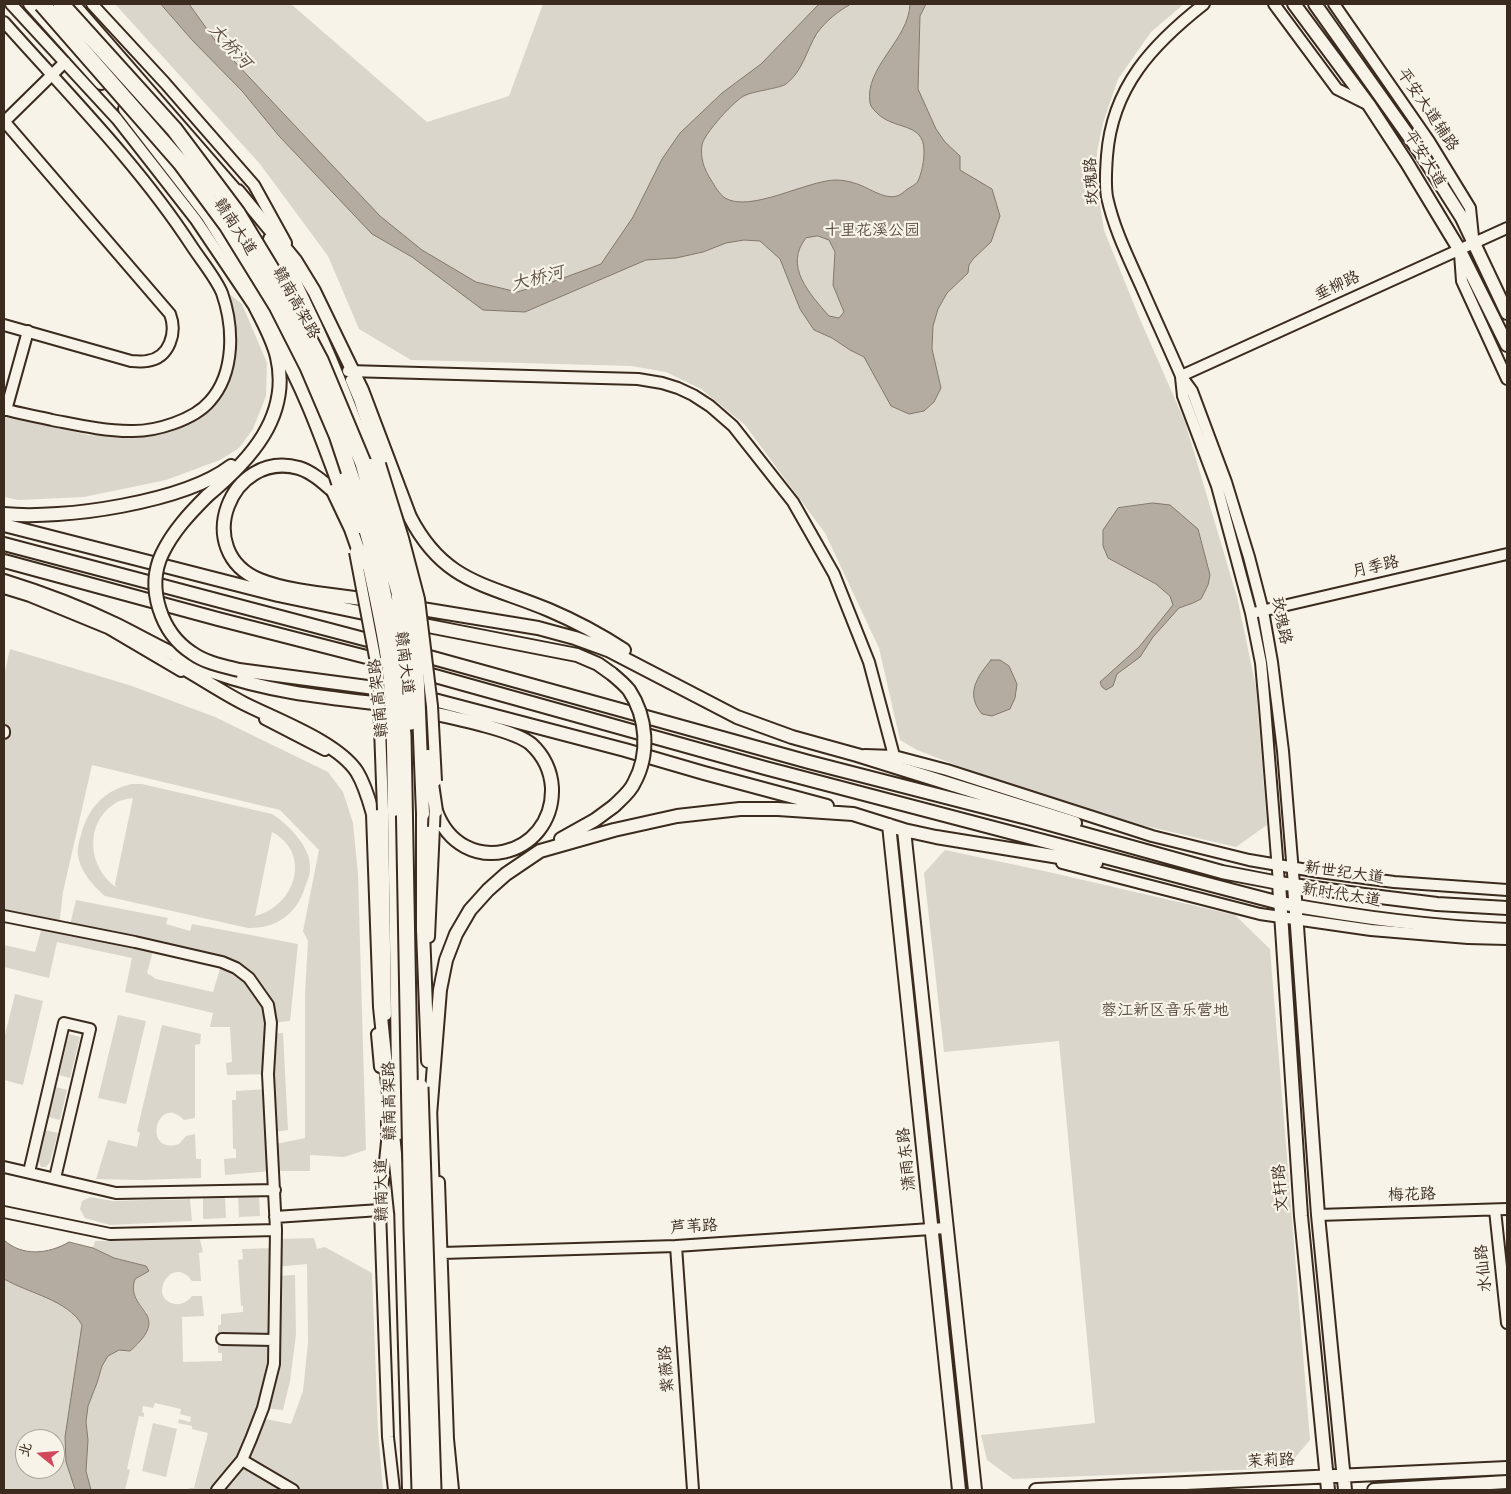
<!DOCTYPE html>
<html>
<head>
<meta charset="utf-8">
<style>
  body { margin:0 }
  #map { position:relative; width:1511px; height:1494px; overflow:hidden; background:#f7f3e8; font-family:Dekko,"LXGW WenKai TC",sans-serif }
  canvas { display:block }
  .frame { position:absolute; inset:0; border:5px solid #3b2a1e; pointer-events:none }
  .north { position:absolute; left:15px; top:1429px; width:50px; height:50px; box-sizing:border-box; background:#f7f3e8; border:1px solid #aca397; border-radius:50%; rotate:287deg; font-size:14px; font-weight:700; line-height:20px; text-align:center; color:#3b2a1e }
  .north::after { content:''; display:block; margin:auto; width:18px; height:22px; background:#d1495b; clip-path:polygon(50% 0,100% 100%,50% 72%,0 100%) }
</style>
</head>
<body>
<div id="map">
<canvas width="1511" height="1494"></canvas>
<div class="frame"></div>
<div class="north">北</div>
</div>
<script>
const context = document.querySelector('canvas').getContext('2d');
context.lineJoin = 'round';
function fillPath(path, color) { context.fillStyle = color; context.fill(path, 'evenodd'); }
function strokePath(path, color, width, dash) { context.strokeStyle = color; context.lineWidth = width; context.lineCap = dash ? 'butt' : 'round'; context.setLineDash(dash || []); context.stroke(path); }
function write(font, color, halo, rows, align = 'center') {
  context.font = font + ' Dekko,"LXGW WenKai TC",sans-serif'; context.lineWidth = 4.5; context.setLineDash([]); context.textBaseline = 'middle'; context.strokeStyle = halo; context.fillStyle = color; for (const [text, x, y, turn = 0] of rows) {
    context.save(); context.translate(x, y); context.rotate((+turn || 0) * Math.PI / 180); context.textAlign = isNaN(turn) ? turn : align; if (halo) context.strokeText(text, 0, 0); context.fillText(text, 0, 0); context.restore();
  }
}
const green = new Path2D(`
  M115 4H291L427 122 509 96 543 4H1184L1151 32 1118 79 1103 123 1097 152V186L1104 230 1139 317 1185 422 1237 597 1256 687 1267 825 1236 847 1068 808 917 750 900 740 879 648 825 533 745 425 701 389 666 372 631 366 411 360 359 329 328 256 260 164Z
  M228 293 242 304 267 363 266 396 253 429 239 448 220 460 166 480 84 497 18 500 4 497V414L88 435 114 437 151 436 197 417 219 400 228 377 235 338Z
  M10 649 132 686 215 717 328 772 343 792 353 823 358 874 366 1150 344 1157 310 1155V1171H273L225 1175 224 1159 236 1158V1149H233L232 1100H236V1091L268 1089V1074L227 1075 226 1063 232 1062 230 1027H210L213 1013 125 992 132 958 57 942 49 978 4 967V945L35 952 43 924 4 916V675ZM92 765 280 810 319 850 303 931 308 941 305 994V1138L271 1145 270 1133 288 1130 283 1033 271 1034V1023L290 1021 298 944 192 924 190 931 166 924 168 918 76 900 69 929 59 927 63 892ZM154 947 222 962 213 992 156 979 147 973Z
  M132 784H142L272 814C288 824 312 848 310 869 310 875 307 882 305 887 297 914 276 929 248 928L105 896C93 886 80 871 78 855 77 849 79 841 81 835 88 808 104 790 132 784ZM133 798 115 884 116 887C88 868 84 824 114 804 119 800 127 799 133 798ZM272 832C312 853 296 906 255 916Z
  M945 850 1044 871 1235 915 1270 949 1310 1440 1286 1468 1013 1479 987 1460 981 1435 1095 1423 1059 1041 944 1052 924 873Z
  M15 994 43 1001 23 1085 4 1080V1039Z
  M118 1015 146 1021 126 1104 98 1098Z
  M162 1025 201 1034 200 1044 195 1045V1118L184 1120C157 1092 141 1156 179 1144L186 1136 195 1134 196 1159H201V1178L139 1180 96 1179 108 1140 137 1147 140 1133 137 1131Z
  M69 1034 80 1037 70 1078 59 1075Z
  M56 1087 67 1090 60 1120 48 1117Z
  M45 1130 58 1133 50 1162 46 1167H41L38 1159Z
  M259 1195 260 1216 239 1217 238 1196Z
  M225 1196 226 1218 203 1219V1197Z
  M91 1197 112 1201 190 1199 192 1221 110 1225 85 1218 80 1209 82 1201Z
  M314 1238 317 1249 325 1247 372 1273 378 1431 383 1490H188L189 1488H194L208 1433 192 1429V1426L178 1423 179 1419 190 1422 191 1417 180 1414 181 1409 155 1403 153 1408 143 1406 142 1412 144 1413V1417L139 1416 127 1469 130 1470 125 1490H91L86 1471 88 1440 86 1422 88 1406 97 1383 102 1365 108 1356 119 1350 147 1313C138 1300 129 1296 135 1279L148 1271 131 1262 114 1258 93 1248 95 1241 200 1239 203 1252 199 1253 201 1281H192C172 1253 146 1299 175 1304 182 1305 188 1301 192 1296H202L204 1316 182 1317 183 1362 222 1361V1353H218V1325H221V1314L243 1312V1306H241L238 1260 243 1259 242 1249 275 1248 276 1239ZM307 1264 308 1343 303 1391 291 1424 260 1418 263 1408 283 1410 290 1381 296 1335 295 1275 275 1276V1267Z
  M4 1279C29 1293 68 1299 82 1325L69 1412 66 1462 76 1490H4ZM25 1439H55V1469H25Z
  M153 1423 177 1429 166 1477 142 1471Z`);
const water = new Path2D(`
  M161 4H189L217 43 380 216 422 250 476 282 517 292 558 280 601 264 633 217 662 159 680 133 722 93 761 64 819 4H851C837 12 827 20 817 33 806 51 803 71 786 84 781 88 755 91 746 95 736 98 703 135 702 145 700 158 704 169 711 180 715 186 719 194 725 198 750 213 806 181 835 180 841 180 849 181 854 183 867 186 883 200 897 196 900 195 904 192 906 190 910 187 916 185 918 181 922 172 924 161 924 151 924 121 893 131 876 112 873 109 871 107 870 103 864 67 909 40 910 4H926L920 16 918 89 936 129 945 142 960 156V170L992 189 1000 216 991 242 973 259 969 265 968 273 947 293 938 309 933 326 932 349 941 388 934 402 924 411 909 414 891 406 864 357 850 350 832 338 814 330 800 309 780 259 760 241 744 240 726 243 703 252 676 258 646 260 525 312 483 310 412 257 372 234 279 136 242 91 192 40ZM818 236 829 240 835 252 833 285 844 312 839 318 829 316C810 294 783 266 806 238Z
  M1153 503 1170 505 1198 529 1210 575 1208 585 1201 599 1193 603 1179 608 1153 637 1140 657 1117 674 1113 686 1106 690 1102 687 1100 682 1139 647 1173 605 1170 596 1156 584 1108 558 1103 546V530L1118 508Z
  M991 660H1000L1009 666 1017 684 1015 698 1010 709 992 716 982 714C965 694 977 677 991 660Z
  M4 1240C22 1257 49 1254 69 1242L93 1248 114 1258 146 1266 149 1271 135 1279C124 1311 175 1312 130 1351L119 1350 108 1356 102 1366 97 1383 88 1406 86 1422 88 1440 86 1471 91 1490H76L75 1489 66 1462 65 1437 82 1325C68 1300 28 1293 4 1279Z`);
const minor = new Path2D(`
  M11 4 117 119 196 220 260 315
  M92 4 165 83 254 185 286 243
  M1204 4C1153 44 1112 87 1107 156 1106 169 1105 184 1107 197 1114 229 1128 257 1141 286 1154 316 1168 346 1181 376L1192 391 1226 482 1249 557 1263 611 1272 662 1283 751 1294 885
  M1274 4 1337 89 1369 105
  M1334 4 1429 141 1470 208 1473 237
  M4 22C68 94 138 164 191 245 200 259 216 278 222 293 234 327 235 373 210 401 194 420 155 432 130 431 104 431 78 425 52 420 36 416 20 414 4 409
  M4 121 170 314C177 332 170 358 147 361 142 362 136 361 131 361L4 325
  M4 122 65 62
  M1460 254 1462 281 1507 379
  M276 342C301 385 318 431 335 477
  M348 371 638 379 662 383 678 388 693 395 710 406 733 426 793 502 834 574 869 662 897 767
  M1181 376 1507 228
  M1181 377 1183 396 1217 486 1251 613 1261 663 1265 707 1279 883
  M351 380 359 399 380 464
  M6 410 28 331
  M4 588 30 596 108 628 181 671
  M1257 612 1507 554
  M265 719 325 750
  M4 733V731
  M865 755 894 756 947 770 1152 836 1249 860 1319 872 1394 882 1507 890
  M383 810 386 1015
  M1062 863 1260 914 1371 930 1468 938 1507 939
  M4 916 135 942 222 962 236 968 249 978 268 1005 271 1023 268 1074 276 1230 274 1364 263 1408 251 1439 242 1460 217 1490
  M429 937 434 827
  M377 1034 380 1067
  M387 1120V1142L380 1210 388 1437 394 1490
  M4 1167 116 1193 275 1190
  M29 1172 64 1023 90 1029 55 1178
  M439 1182 448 1439 453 1490
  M1495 1210 1507 1323
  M4 1212 110 1234 276 1230
  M1318 1215 1507 1209
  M275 1217 380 1210
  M676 1246 693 1490
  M442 1253 676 1246 946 1228
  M222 1339 274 1340
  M242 1460 293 1490`);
const major = new Path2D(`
  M30 4 101 83
  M73 4 242 198
  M1294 4 1369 105 1407 163 1459 249 1507 345
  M1315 4 1420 152 1462 218 1507 313
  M125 109 207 215 292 351 325 425 341 469
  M238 191 295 260 314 291 362 390 410 517C444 583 487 584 549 610 575 621 601 635 624 650
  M270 239C285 261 297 286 308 310 333 361 352 412 371 465
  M333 491C323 482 312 472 299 468 230 449 191 552 260 580 292 593 341 595 376 601
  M207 496C249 461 291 417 277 357 273 340 264 324 256 308
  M4 514C63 520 184 502 231 466
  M4 525 278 595 378 616
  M4 544 383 644
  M4 561 218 619 386 662
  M4 581C43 593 80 607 117 625 149 641 181 660 216 673 272 693 332 698 391 705
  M410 607 538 628 575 638 608 650 737 717 792 737 857 755 1075 823
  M413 623 577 655 598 664 612 674
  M415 653 809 762 1031 819 1222 872 1279 883 1364 895 1437 904 1507 908
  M177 664C199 677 220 691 243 703 274 719 338 742 357 772 365 785 369 800 373 814L380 1007 401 1212
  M239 670 390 690
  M417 671 765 768 1280 903C1356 917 1430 927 1507 930
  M419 696 625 750 704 773 827 806
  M423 711C448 717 513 729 531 744 544 756 551 771 552 788 554 858 461 880 436 811
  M394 810 399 1133
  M423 814V930L428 1061
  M889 825 959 1490
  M904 830 975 1490
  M561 839 595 820 614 806
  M1279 883 1301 1216 1328 1490
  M1294 885 1318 1215 1345 1490
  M430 1106 443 1490
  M430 1115 440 990 446 960 456 934 470 910 488 890 506 874 540 851 614 830 677 816 740 809H778L853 814 904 830 936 837 1096 863
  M401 1205 409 1490
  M1036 1490 1507 1468
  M1374 1490 1507 1482`);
const minorBridge = new Path2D(`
  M380 464 403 538 419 599 432 706 436 781
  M335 477 344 504
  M355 552 378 673 383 810
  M434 827 435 803`);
const majorBridge = new Path2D(`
  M371 465 395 535 410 599 417 660 423 814
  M344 479 359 527
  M333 491 351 529 363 563
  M207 496C190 513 173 531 162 554 146 588 161 633 192 653 206 663 223 666 239 670
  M366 551C374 591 384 631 389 672 394 718 393 764 394 810
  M612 674C618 679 624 684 629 690 647 717 650 754 634 783 630 792 621 799 614 806
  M428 756 436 811`);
const highwayBridge = new Path2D(`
  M42 4 181 163 227 225 277 306 308 367 337 435 359 501 379 574 391 631 403 735 412 1229 420 1490
  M61 4 174 129 237 213 277 279 320 360 363 463 399 592 411 722
  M420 1087 433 1490`);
const streetNames = [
  ["平安大道辅路",1426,111,56],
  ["平安大道",1423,160,58],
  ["玫瑰路",1094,181,-93],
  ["赣南大道",233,228,57],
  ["垂柳路",1338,288,-25],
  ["赣南高架路",294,304,61],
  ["月季路",1376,569,-13],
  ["玫瑰路",1279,621,79],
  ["赣南大道",402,663,83],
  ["赣南高架路",381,698,-96],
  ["新世纪大道",1344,875,8],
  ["新时代大道",1341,897,9],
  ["赣南高架路",392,1101,-91],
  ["潇雨东路",909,1159,-96],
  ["文轩路",1283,1188,-94],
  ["赣南大道",384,1190,-91],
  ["梅花路",1412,1197,-2],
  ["芦苇路",694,1229,-3],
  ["水仙路",1486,1268,-96],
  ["紫薇路",669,1369,-94],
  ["茉莉路",1271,1463,-3]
];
const parkNames = [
  ["十里花溪公园",872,233],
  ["蓉江新区音乐营地",1165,1013]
];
const waterNames = [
  ["大桥河",228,48,48],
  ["大桥河",538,281,-14]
];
fillPath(green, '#dbd6cb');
fillPath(water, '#b4aca0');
strokePath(water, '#84786c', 1);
strokePath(minor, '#3b2a1e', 14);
strokePath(major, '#3b2a1e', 16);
strokePath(minor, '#f7f3e8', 10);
strokePath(major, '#f7f3e8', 12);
strokePath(minorBridge, '#3b2a1e', 14, []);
strokePath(majorBridge, '#3b2a1e', 16, []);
strokePath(highwayBridge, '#3b2a1e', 19, []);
strokePath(minorBridge, '#f7f3e8', 10);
strokePath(majorBridge, '#f7f3e8', 12);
strokePath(highwayBridge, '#f7f3e8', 15);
write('16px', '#3b2a1e', '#f7f3e8', streetNames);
write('16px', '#5b4c41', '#f7f3e8', parkNames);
write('italic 18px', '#5f5145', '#f7f3e8', waterNames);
</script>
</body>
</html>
